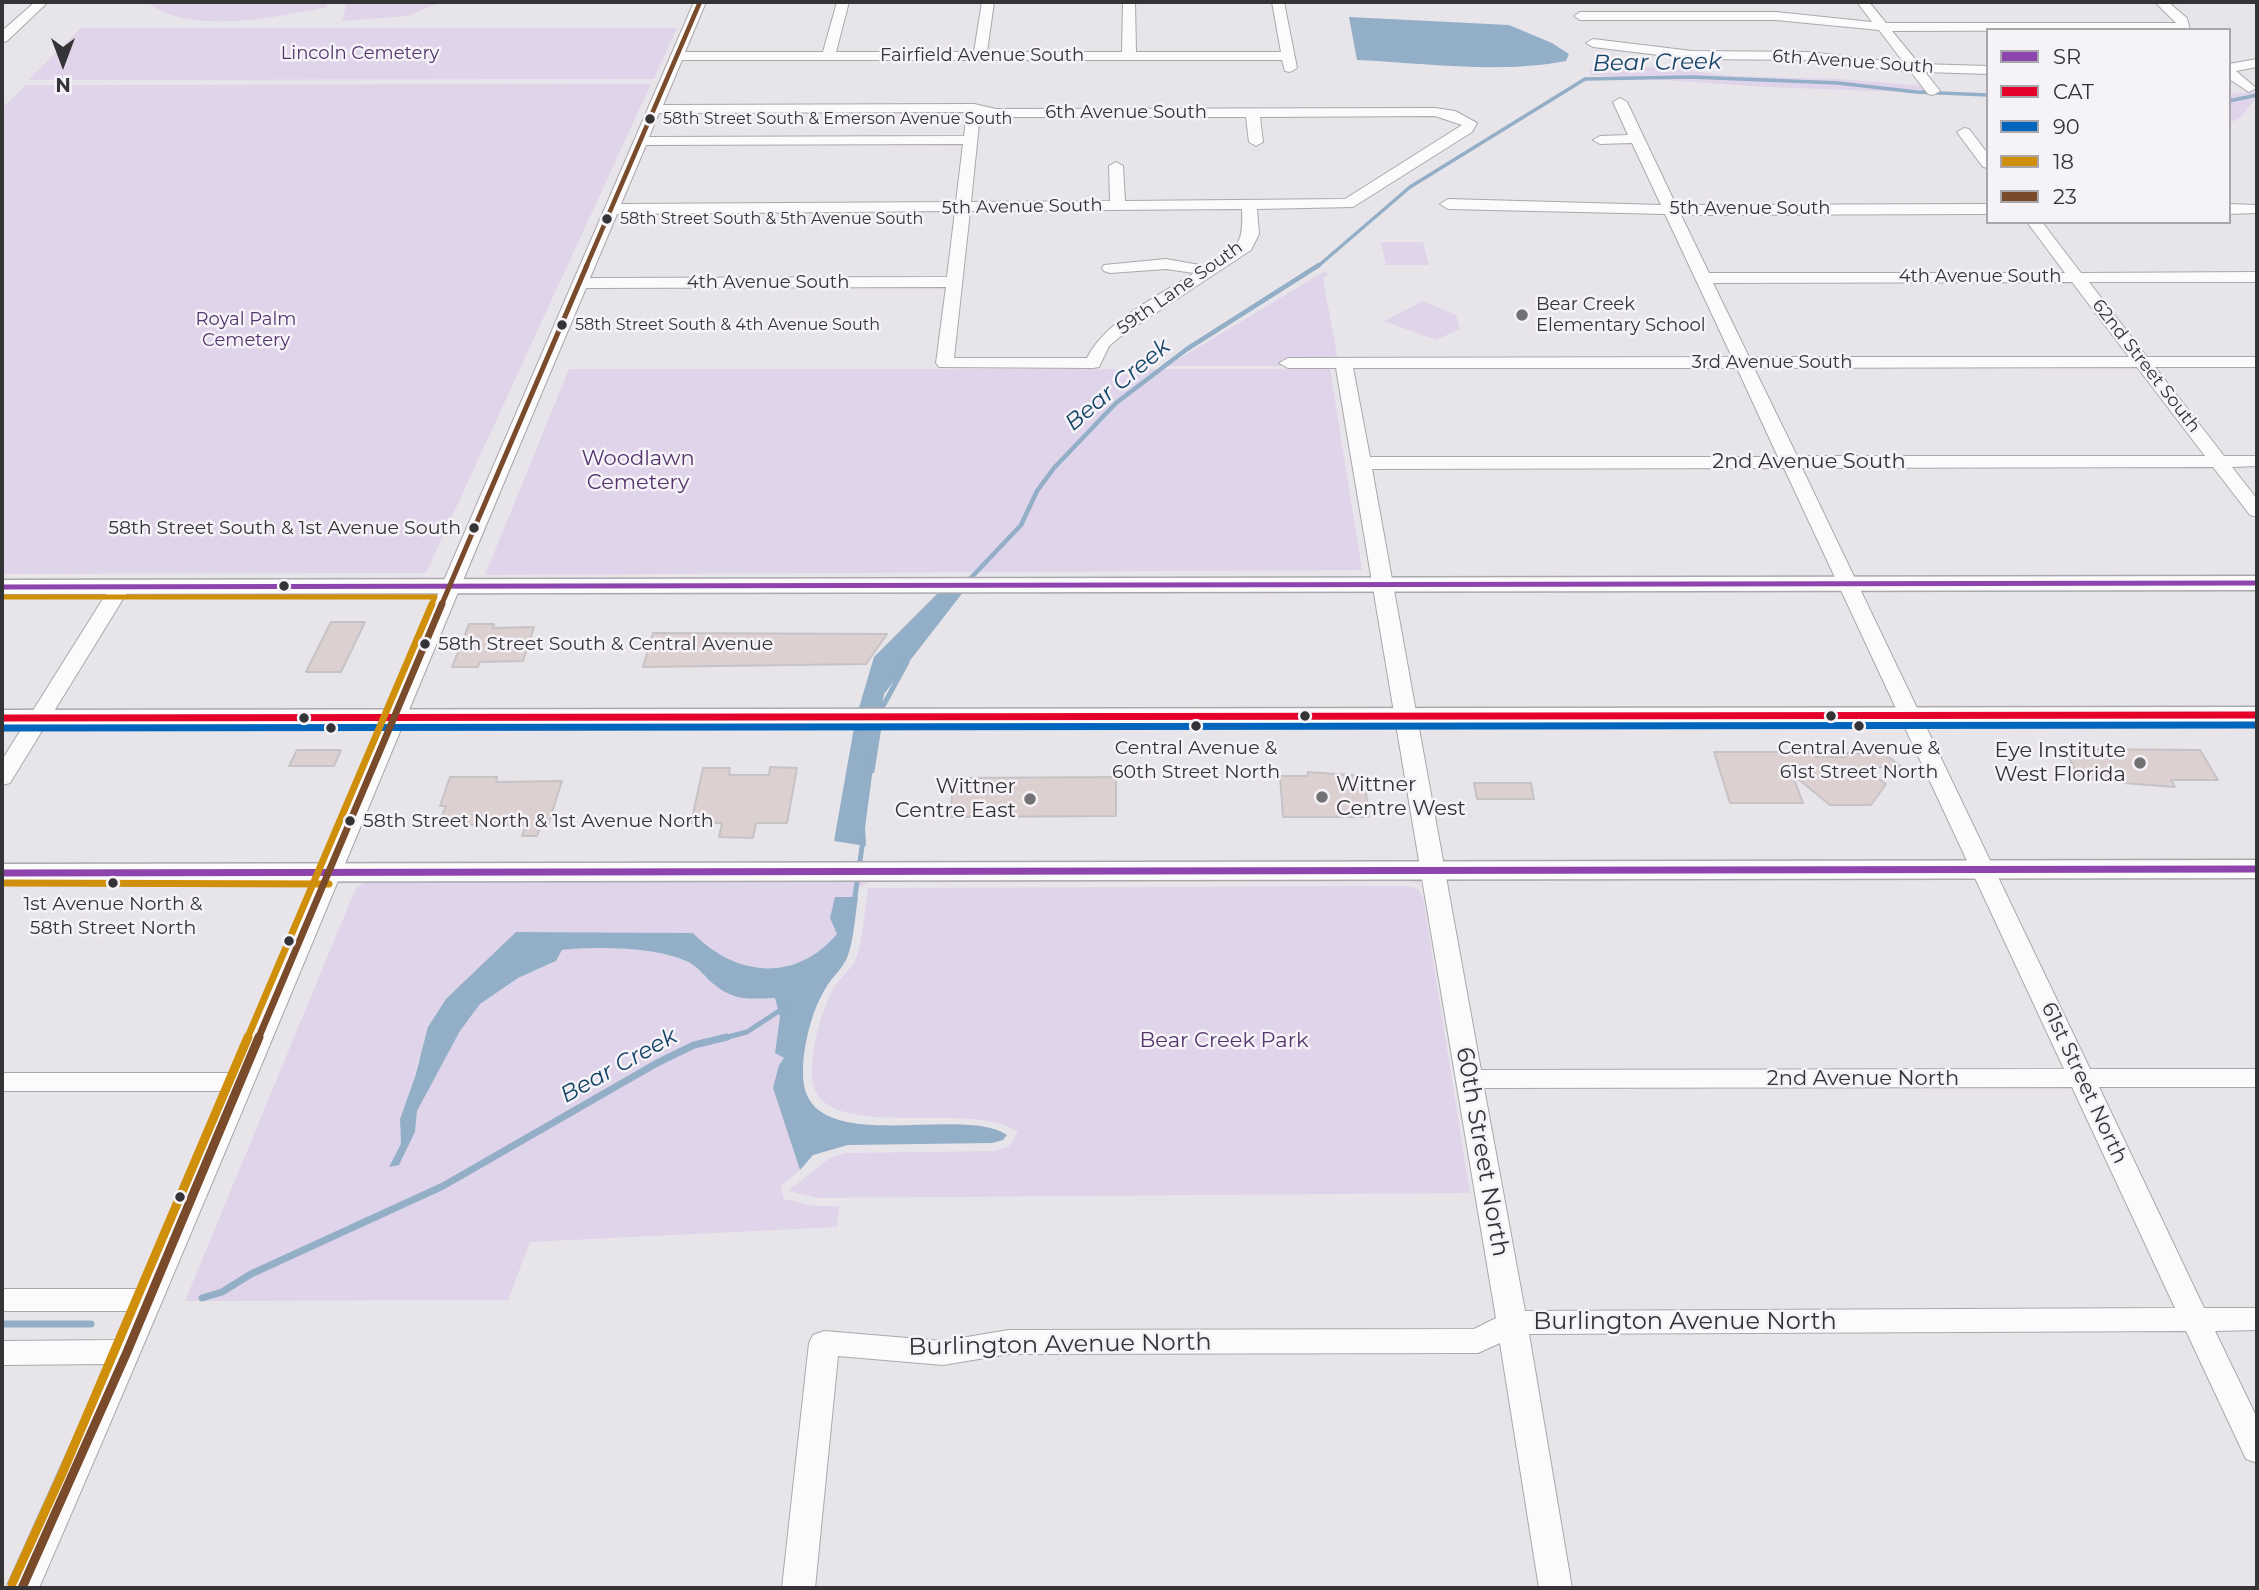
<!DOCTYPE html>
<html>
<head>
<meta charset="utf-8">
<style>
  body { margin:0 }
  #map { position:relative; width:2259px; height:1590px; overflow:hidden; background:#e8e5ea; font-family:Montserrat,sans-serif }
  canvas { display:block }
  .frame { position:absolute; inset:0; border:4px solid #343335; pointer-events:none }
  .legend { position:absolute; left:1986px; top:28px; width:245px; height:196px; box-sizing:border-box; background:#f5f2f8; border:2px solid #a8a6aa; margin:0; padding:9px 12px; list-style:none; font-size:21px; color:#343335 }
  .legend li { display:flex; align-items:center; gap:14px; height:35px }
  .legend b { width:35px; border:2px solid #a8a6aa }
  .north { position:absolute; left:28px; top:28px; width:70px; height:70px; -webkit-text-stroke:5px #f5f2f8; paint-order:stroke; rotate:180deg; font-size:19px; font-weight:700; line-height:28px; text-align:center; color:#343335 }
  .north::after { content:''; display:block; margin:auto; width:24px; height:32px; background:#343335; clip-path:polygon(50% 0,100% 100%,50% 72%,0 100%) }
</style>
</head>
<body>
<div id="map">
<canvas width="2259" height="1590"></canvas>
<div class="frame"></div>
<ul class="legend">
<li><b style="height:9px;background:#8e44ad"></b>SR</li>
<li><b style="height:9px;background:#e4002b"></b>CAT</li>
<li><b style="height:9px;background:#0065bd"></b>90</li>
<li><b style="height:9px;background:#d08f0b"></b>18</li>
<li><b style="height:9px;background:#7a4b2a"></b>23</li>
</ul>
<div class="north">N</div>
</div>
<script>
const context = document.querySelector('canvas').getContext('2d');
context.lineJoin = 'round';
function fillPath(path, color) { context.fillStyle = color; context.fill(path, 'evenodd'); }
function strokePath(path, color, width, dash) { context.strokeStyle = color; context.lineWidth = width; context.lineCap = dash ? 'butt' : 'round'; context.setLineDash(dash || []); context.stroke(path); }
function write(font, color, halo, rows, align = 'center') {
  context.font = font + ' Montserrat,sans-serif'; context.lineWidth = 5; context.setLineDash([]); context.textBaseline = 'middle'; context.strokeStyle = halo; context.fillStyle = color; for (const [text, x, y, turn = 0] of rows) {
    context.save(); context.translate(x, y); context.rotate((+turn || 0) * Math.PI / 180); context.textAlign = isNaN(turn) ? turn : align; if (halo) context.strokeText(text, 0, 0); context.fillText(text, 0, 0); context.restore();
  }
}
const green = new Path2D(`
  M147 2H324L327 7C279 17 188 36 147 2Z
  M347 2H442L407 16 342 21Z
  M81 28H677L654 79 28 80Z
  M1611 65 1668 68 1732 76 1840 79 1924 86 1929 93 1766 87 1591 75 1589 68Z
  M651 84 426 573 2 574V108L26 85Z
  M2257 91V100C2245 106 2245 120 2229 122V94Z
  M1381 242H1423L1429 265H1386Z
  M1325 271 1328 274 1323 279 1338 360H1281V366H1167Z
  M1423 301 1456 315 1460 329 1436 340 1384 321Z
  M569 369H1330L1362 570 485 575Z
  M1418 878 1421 884 1407 880 868 882 859 888 858 897H835L837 934C794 983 736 978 693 933L517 932 417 1062 415 1077 400 1119 401 1144 390 1166 399 1165 415 1132 417 1111 460 1031 480 1004 518 978 556 962 562 950C596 946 659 947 689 963 698 968 705 978 714 983 735 996 751 999 775 997L780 1017 775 1053 784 1058 773 1088 800 1170 781 1186 784 1199 814 1206H839L837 1227 530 1242 508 1300 185 1301 355 890 366 880Z
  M1408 886 1419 890 1423 897 1470 1193 818 1198 788 1191 831 1157 847 1153 993 1151 1009 1146 1018 1132C971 1097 810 1149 812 1073 812 1045 821 1010 835 986 841 977 854 966 857 956 863 935 865 910 868 888Z`);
const water = new Path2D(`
  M1349 17 1509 25 1552 43 1569 54 1566 61C1498 74 1426 63 1357 60Z
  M940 591H964L884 694 881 711H858L874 657Z
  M855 722H879L865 828 866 846 834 841Z
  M835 897H858C855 916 854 938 848 955 845 966 833 976 827 986 812 1009 803 1045 803 1073 802 1162 960 1103 1007 1135L1003 1140 992 1143 848 1145 813 1155 800 1170 773 1088 779 1065 784 1058 775 1053 780 1017 775 998C745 999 733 1001 710 981 704 975 697 967 690 963 661 947 595 946 562 950L556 961 518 978 480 1004 460 1031 417 1111 415 1132 399 1165 389 1167 401 1144 400 1119 415 1077 428 1027 446 999 516 932 693 933C736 977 795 983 837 934L830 918Z`);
const streamFar3 = new Path2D(`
  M2229 101 2257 95
  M1317 267 1410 187 1585 79 1691 77 1838 83 1916 92 1988 95`);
const streamFar2 = new Path2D(`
  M967 582 1021 525 1037 491 1054 468 1116 403 1187 349 1319 265`);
const streamFar1 = new Path2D(`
  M872 771 882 708 907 662
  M854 903 863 840
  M720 1039 747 1032 782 1009`);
const stream = new Path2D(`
  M202 1298 222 1292 251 1274 443 1186 657 1063 694 1045 727 1037
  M2 1324H91`);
const building = new Path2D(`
  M331 622H365L341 672H306Z
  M469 624H494L493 628 534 627 523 661 480 662 478 667H452Z
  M653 633 887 634 866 664 643 667Z
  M2065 749 2200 750 2218 780H2171L2175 787 2123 783 2121 780 2084 779 2078 776Z
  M297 750H341L334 766H289Z
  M1714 752H1811L1816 757H1845L1844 753H1883L1902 767H1863L1886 784 1871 805H1830L1792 774 1803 803H1730Z
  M770 767 797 768 787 823H756L753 838 719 837 722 823H691L703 768H730L729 775H769Z
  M1308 772 1364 776 1369 817H1283L1280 776H1307Z
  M450 777H497L496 782 562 781 548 825H541L537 836H522L526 825H438L446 806H440Z
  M1116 777V816L950 817 954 778Z
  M1474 783H1531L1534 799H1477Z`);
const minor = new Path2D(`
  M35 2H48L7 41 2 42V31Z
  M694 2H706L685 52H823L837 2H849L836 52H974L982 2H994L987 52H1122L1123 2H1135L1136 52H1281L1272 2H1284L1297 68 1290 72 1285 71 1282 60H682L663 105 974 104 996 109 1435 108 1455 111 1477 123 1472 132 1353 207 1257 209 1259 234 1251 250 1121 336 1109 346 1099 367 1093 368 939 367 936 363 946 287 586 288C402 721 227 1157 39 1588H6L107 1364 2 1365V1341L117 1340 129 1311H2V1289H139L223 1091H2V1073H231ZM967 112 964 136 649 137 659 113ZM980 114 996 117H1246L1249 142 1256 146 1263 142 1260 117 1435 116 1462 125 1345 199 1125 201 1123 166 1116 162 1109 166 1110 201 971 202ZM963 144 956 202 621 204 646 145ZM1242 209C1244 249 1236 246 1205 266L1166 259 1104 265 1102 268 1104 271 1110 273 1166 269 1194 273C1159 296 1105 321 1087 358H954L970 211ZM955 211 947 277 590 278 617 214Z
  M1857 2H1869L1886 23H2176L2155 2H2168L2187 18 2190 30 1892 31 1919 64 1988 66V74L1925 72 1940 91 1933 95 1928 94 1911 72 1808 60 1692 59 1593 47 1586 43 1593 39 1692 51 1808 52 1904 63 1879 30 1776 20H1580L1574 16 1580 12H1776L1872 22Z
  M2257 59V67L2236 71 2256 88 2249 92 2229 79V64Z
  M1620 98 1627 102 1676 205 1988 204V214L1681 215 1709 273H2065L2027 222H2042L2081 273 2257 272V282H2089L2147 357H2257V367H2155L2224 456H2257V466L2232 467 2257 499V517L2250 515 2213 467 1802 468 2090 1069H2257V1087H2099L2204 1308H2257V1330L2215 1331 2257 1418V1463L2246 1459 2186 1331 1529 1334 1572 1588H1539L1500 1343 1478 1353 1009 1354 943 1365 838 1356 815 1588H782L809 1343 813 1335 824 1331 943 1341 1009 1330 1474 1329 1496 1318 1336 368H1288L1279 363 1288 358 1732 357 1665 214 1448 209 1440 204 1448 199 1661 205 1632 143 1600 144 1593 140 1600 136 1628 135 1613 102ZM2072 282 2129 357H1749L1713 283ZM2137 367 2205 456H1797L1754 368ZM1353 368H1737L1778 457H1370ZM1784 468 2064 1069 1481 1070 1372 469ZM2072 1087 2175 1308 1525 1311 1484 1088Z
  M1964 128 1969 129 1988 154V168L1983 167 1957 132Z
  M2229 204 2257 205V213L2229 214Z
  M121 580 128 582 131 586 13 778 10 783 2 785V760L111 586 114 582Z`);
const major = new Path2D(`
  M2257 576V590L2 594V580Z
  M2257 707V723L2 726V710Z
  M2257 860V878L2 882V864Z`);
const bus1Far1 = new Path2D(`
  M2 587 2257 583`);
const bus1 = new Path2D(`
  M2 873 2257 869`);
const bus2 = new Path2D(`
  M2 718 2257 715`);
const bus3 = new Path2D(`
  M2 728 2257 725`);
const bus4Far2 = new Path2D(`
  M2 597H435L431 606`);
const bus4Far1 = new Path2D(`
  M2 883 329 884
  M247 1039 432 604`);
const bus4 = new Path2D(`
  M12 1584 62 1474 248 1037`);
const bus5Far3 = new Path2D(`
  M586 267 700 2`);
const bus5Far2 = new Path2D(`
  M441 606 587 265`);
const bus5Far1 = new Path2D(`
  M258 1039 442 604`);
const bus5 = new Path2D(`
  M22 1588 127 1352 259 1037`);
const markers = [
  [650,119,6,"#343335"],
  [607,219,6,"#343335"],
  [1522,315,7,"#737174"],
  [562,325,6,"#343335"],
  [474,528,6,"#343335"],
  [284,586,6,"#343335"],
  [425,644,6,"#343335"],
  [1305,716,6,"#343335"],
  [1831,716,6,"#343335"],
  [304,718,6,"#343335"],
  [1196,726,6,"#343335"],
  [1859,726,6,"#343335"],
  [331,728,6,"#343335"],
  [2140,763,7,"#737174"],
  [1322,797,7,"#737174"],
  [1030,799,7,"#737174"],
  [350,821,6,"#343335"],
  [113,883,6,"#343335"],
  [289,941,6,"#343335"],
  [180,1197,6,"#343335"]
];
const farBusnames = [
  ["58th Street South & Emerson Avenue South",663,119],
  ["58th Street South & 5th Avenue South",620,219],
  ["58th Street South & 4th Avenue South",575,325]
];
const farParknames = [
  ["Lincoln Cemetery",360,54],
  ["Royal Palm",246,320],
  ["Cemetery",246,341]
];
const farStreetnames = [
  ["Fairfield Avenue South",982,56],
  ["6th Avenue South",1853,62,4],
  ["6th Avenue South",1126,113],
  ["5th Avenue South",1022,207,-1],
  ["5th Avenue South",1750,209],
  ["4th Avenue South",1980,277],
  ["4th Avenue South",768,283],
  ["59th Lane South",1180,288,-35],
  ["3rd Avenue South",1772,363],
  ["62nd Street South",2146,366,52]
];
const farPoinames = [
  ["Bear Creek",1536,305],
  ["Elementary School",1536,326]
];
const busNames = [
  ["58th Street South & 1st Avenue South",461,528,"right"],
  ["58th Street South & Central Avenue",438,644,"left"],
  ["Central Avenue &",1196,748],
  ["60th Street North",1196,772],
  ["Central Avenue &",1859,748],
  ["61st Street North",1859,772],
  ["58th Street North & 1st Avenue North",363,821,"left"],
  ["1st Avenue North &",113,904],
  ["58th Street North",113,928]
];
const parkNames = [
  ["Woodlawn",638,459],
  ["Cemetery",638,483],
  ["Bear Creek Park",1224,1041]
];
const streetNames = [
  ["2nd Avenue South",1809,462],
  ["2nd Avenue North",1863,1079],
  ["61st Street North",2084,1083,65]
];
const poiNames = [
  ["Eye Institute",2126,751],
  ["West Florida",2126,775],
  ["Wittner",1336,785,"left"],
  ["Centre West",1336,809,"left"],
  ["Wittner",1016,787],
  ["Centre East",1016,811]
];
const waterNames = [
  ["Bear Creek",1657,63,-1],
  ["Bear Creek",1118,385,-40],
  ["Bear Creek",619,1066,-29]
];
const nearStreetnames = [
  ["60th Street North",1482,1152,80],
  ["Burlington Avenue North",1685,1322],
  ["Burlington Avenue North",1060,1345,-1]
];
fillPath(green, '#dfd4e9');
fillPath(water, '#93aec7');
strokePath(streamFar3, '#93aec7', 3.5);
strokePath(streamFar2, '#93aec7', 4.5);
strokePath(streamFar1, '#93aec7', 5);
strokePath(stream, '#93aec7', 7);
fillPath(building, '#dcd0d0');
strokePath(building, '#c6c3c6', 2);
strokePath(minor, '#aaa8ac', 2);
strokePath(major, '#aaa8ac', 3);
fillPath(minor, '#fcfbfc');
fillPath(major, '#fcfbfc');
strokePath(bus1Far1, '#8e44ad', 5);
strokePath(bus1, '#8e44ad', 7);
strokePath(bus2, '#e4002b', 7);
strokePath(bus3, '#0065bd', 7);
strokePath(bus4Far2, '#d08f0b', 5);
strokePath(bus4Far1, '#d08f0b', 7);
strokePath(bus4, '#d08f0b', 9);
strokePath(bus5Far3, '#7a4b2a', 4.5);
strokePath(bus5Far2, '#7a4b2a', 5);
strokePath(bus5Far1, '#7a4b2a', 7);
strokePath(bus5, '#7a4b2a', 9);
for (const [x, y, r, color] of markers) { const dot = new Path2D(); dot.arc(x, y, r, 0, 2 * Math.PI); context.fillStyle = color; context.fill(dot); strokePath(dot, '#f5f2f8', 2.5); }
write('16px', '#343335', '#f5f2f8', farBusnames, 'left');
write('18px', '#54356d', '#f5f2f8', farParknames);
write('18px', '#343335', '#f5f2f8', farStreetnames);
write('18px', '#343335', '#f5f2f8', farPoinames, 'left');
write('19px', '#343335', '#f5f2f8', busNames);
write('21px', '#54356d', '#f5f2f8', parkNames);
write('21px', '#343335', '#f5f2f8', streetNames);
write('21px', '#343335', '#f5f2f8', poiNames, 'right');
write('italic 23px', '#144567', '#f5f2f8', waterNames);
write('24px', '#343335', '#f5f2f8', nearStreetnames);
</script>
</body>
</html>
